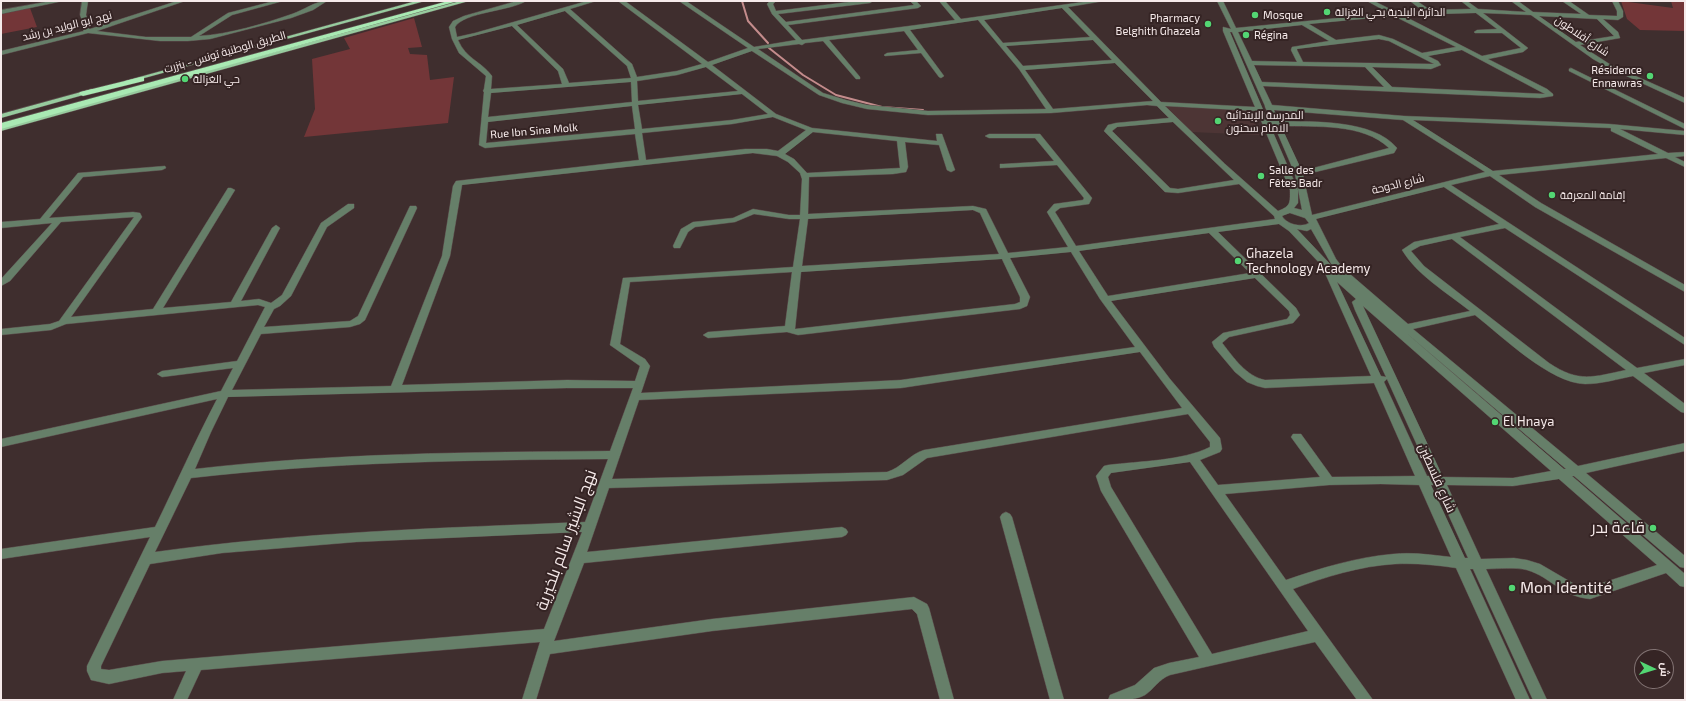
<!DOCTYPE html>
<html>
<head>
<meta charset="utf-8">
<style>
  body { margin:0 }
  #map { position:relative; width:1686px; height:701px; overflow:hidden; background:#3f2e2e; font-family:"Exo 2",Cairo,sans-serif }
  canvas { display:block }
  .frame { position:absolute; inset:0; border:2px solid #f6eaea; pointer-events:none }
  .north { position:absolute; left:1634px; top:649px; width:40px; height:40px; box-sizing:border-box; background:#352424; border:1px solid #827373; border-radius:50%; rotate:94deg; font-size:11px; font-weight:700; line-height:16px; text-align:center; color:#f6eaea }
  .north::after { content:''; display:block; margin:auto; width:14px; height:18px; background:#53d673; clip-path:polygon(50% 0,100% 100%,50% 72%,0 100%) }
</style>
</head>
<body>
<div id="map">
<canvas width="1686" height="701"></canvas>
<div class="frame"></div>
<div class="north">ش</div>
</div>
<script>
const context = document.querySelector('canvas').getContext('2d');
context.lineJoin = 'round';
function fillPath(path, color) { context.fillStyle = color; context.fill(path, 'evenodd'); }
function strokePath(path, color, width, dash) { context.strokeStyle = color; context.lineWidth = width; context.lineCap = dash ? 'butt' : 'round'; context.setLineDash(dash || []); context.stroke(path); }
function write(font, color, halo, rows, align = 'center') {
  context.font = font + ' "Exo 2",Cairo,sans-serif'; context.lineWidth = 4; context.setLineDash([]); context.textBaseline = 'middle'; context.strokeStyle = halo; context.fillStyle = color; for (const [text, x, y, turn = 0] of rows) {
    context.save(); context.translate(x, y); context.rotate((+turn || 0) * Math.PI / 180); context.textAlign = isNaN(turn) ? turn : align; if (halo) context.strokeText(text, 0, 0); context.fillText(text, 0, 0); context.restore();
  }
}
const built = new Path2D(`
  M1165 106 1250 111 1260 135 1191 132Z`);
const green = new Path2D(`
  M1621 1 1673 8 1671 1H1685V31L1640 30 1627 19Z
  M30 8 37 27 1 34V14Z
  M414 18 422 47 408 48 410 54 427 55 430 80 454 77 448 123 304 137 315 109 312 59 350 49 344 38Z`);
const stream = new Path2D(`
  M742 1 748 21 768 43
  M769 48 803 75 836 95 882 107 923 110`);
const minor = new Path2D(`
  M51 1H63L1 14V10Z
  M82 1H88L86 15 89 23 88 28 90 29 177 1H185L97 31 146 37H191L228 13 274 1H283L232 15 199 36C230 34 263 24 292 14 304 10 315 1 327 1L313 10 291 18 210 39 188 41H160L88 33 1 55V51L84 31 82 29 83 23 80 15Z
  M517 1H526C511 11 464 12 455 27L457 37 475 33 587 1H596L570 9 632 64 637 77 677 71 702 64 618 1H625L708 62 748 48 679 1H686L754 47 796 40 772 14 767 4 770 1H776L773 4 776 11 857 1H873L870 3 778 14 786 22 914 5 910 1H916L921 6 918 8 788 25 802 40 955 20 939 1H945L961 19 1090 1H1104L1068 7 1161 102 1255 107 1223 31V27L1231 29 1217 1H1223L1236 28 1389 13 1367 1H1374L1396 12 1423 11 1410 1H1417L1430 10 1471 9 1461 1H1467L1478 9 1526 12 1511 1H1518L1533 12 1581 14 1562 1H1569L1589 15 1617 16V11L1612 1H1618L1623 11V17L1618 20 1603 19 1618 32 1620 38 1580 45 1611 65 1685 98V103L1607 67 1593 59 1531 15 1483 13 1528 48 1523 52 1488 59 1547 89 1553 94V96L1540 98 1263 86 1272 105 1404 116 1609 124 1685 131V135L1620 129 1668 153 1685 152V156L1675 157 1685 162V167L1666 158 1499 175 1541 203 1685 285V292L1535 207 1490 176 1451 185 1685 338V345L1505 228 1460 237 1637 368 1685 359V365L1644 373 1685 404V413L1681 412 1633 376C1618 379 1601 384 1585 384 1550 383 1503 337 1475 315L1413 329 1578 466 1685 443V451L1586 473 1685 556V568L1680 567 1574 476H1572L1685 574V587L1680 586 1666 573 1590 599C1560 596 1551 577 1527 570 1514 567 1500 569 1486 569L1547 700H1533L1473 569H1470L1530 700H1516L1456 568C1436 565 1415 563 1395 564 1360 566 1325 577 1293 589L1373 700H1357L1315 642 1170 675C1159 679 1154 689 1145 695 1134 701 1120 700 1108 700L1110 695 1135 685 1154 668 1169 663 1199 657 1101 491 1096 476 1104 466 1108 465C1140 461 1182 461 1210 447V442L1188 414 927 458 903 475 887 480 609 488 587 552 842 527 846 529 848 532 846 535 842 537 584 563 554 641 712 619 914 597 927 604 929 608 954 700H940L917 614 912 609 712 631 550 654 536 700H522L540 642 201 670 187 700H173L186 671 162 673 109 684 91 680 87 671V666L150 537 1 559V549L155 527C176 484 195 441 217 399L1 447V439L221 391 233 368 162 377 157 374 162 371 237 361 265 307 258 305 66 324 51 330 1 335V329L50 324 59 321 134 217 61 222 10 281 1 286V279L52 223 1 228V222L40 219 78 173 165 166 166 168 162 170 83 177 49 218 133 212 140 213 142 217 71 317 153 309 228 188H231L235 190 163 308 231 302 272 228 276 225 280 228 241 301 259 299 271 303 282 295 321 223 348 204H354V208L327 227 291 296 280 306 274 309 264 327 350 321 358 316 409 208 410 206H416L417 208 365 320 360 324 350 327 261 334 232 390 391 386 442 256 453 186 456 181 639 160 635 134 485 148 479 145 484 92 483 91 484 89 486 76 459 53 452 39 449 27 453 21 464 16ZM1062 8 1090 37 1003 43 984 20ZM565 11 627 66 631 78 569 83 563 69 517 25ZM1476 13 1497 29 1477 30 1474 32 1475 33H1502L1521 48 1482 56 1402 15ZM1394 16 1456 47 1422 53 1393 39 1379 35 1336 40 1309 24ZM1539 16 1597 19 1614 36 1576 42ZM978 20 1019 69 1046 109 928 111 867 105 846 100 823 93 758 49 799 44 802 45 805 43 823 41 856 79H860V77L829 40 904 31 918 50 887 53 884 55 885 56 921 53 939 77 941 78 944 76 910 30ZM1302 25 1329 41 1292 47 1291 50 1297 62 1252 61 1238 32ZM512 26 558 71 562 84 491 89 492 76C481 61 466 59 458 40ZM1230 32H1232L1265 106V107L1272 121H1268ZM1379 39 1389 41 1434 64 1303 62 1297 50V49ZM1093 40 1112 60 1023 66 1006 46ZM1462 50 1545 94 1392 87 1372 67 1431 69 1441 65 1438 61 1428 56ZM752 51 819 95 842 103 867 109 928 115 1051 113 1147 105 1157 106 1169 118 1116 123 1108 125 1104 131 1165 192 1178 193 1239 184 1274 216 1275 219 1076 246 1055 212 1060 208 1089 204 1092 198 1040 134H989L985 136 989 138H1035L1054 161 1003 164H1000V168L1057 165 1084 198 1083 200 1054 204 1047 212 1068 247 1008 253 986 209 973 206 808 214 809 177 893 174 906 172 908 167 905 142 939 145 947 170 951 172 955 170 942 134H936L937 141 812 128 776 114 712 65ZM1115 63 1153 101 1053 109 1025 70ZM1254 65 1365 67 1384 87 1262 82ZM706 67 738 91 638 101 637 81 677 75ZM631 82 632 102 488 117 491 93ZM742 94 768 114 732 120 642 129 638 105ZM632 106 635 129 486 143 488 122ZM1165 106 1257 111 1290 190C1290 203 1291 206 1278 211L1225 164ZM1274 110 1403 120 1485 172 1312 215 1303 175 1394 153 1397 148C1373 119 1313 122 1279 121ZM773 117 806 130 778 151 767 149H745L646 160 642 133 732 124ZM1413 120 1611 128V131L1658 154 1493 171ZM1173 122 1234 180 1178 189 1170 188 1112 131 1117 127ZM1270 125H1274L1295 174 1302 210 1294 208 1298 203V190ZM1281 126C1316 127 1363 123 1389 148L1302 171ZM813 132 897 141 900 168 807 173 794 159 785 154ZM753 153 777 156 788 162 800 173 802 179 800 215H789L753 209 733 218 693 222 681 229 673 246 674 248H680L688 232 695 227 735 222 754 214 789 219H800L793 267 623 278 610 345 640 366 635 381 567 380 402 385 450 256 462 185ZM1444 187 1499 224 1414 242 1402 250C1417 275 1446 292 1470 311L1408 324 1343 268 1336 259 1316 219ZM973 210 980 213 999 254 802 266 808 219ZM1290 213 1305 218 1309 223C1301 228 1286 224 1282 216ZM1279 224 1289 231 1327 271 1325 273 1371 376 1265 380C1246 376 1234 358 1223 344L1222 343 1229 337 1293 323 1300 315 1296 308 1218 232ZM1297 229 1307 231 1311 229 1333 267ZM1209 233 1250 273 1108 296 1079 251ZM1452 239 1626 370C1593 377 1579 383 1549 363L1424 266 1411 251 1420 246ZM1071 252 1100 299 1135 347 901 380 641 393 650 366 645 359 620 344 630 282 792 272 785 326 708 332 703 335 708 338 787 332 798 335 1020 309 1027 306 1030 297 1010 258ZM1002 259 1020 297V302L1015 304 795 329 801 272ZM1255 278 1289 311 1290 315 1287 319 1223 333 1212 342 1214 347 1235 372 1247 382 1257 386 1265 388 1374 383 1415 476 1332 477 1301 434H1293L1291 437 1320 477 1218 485 1200 460 1220 452 1222 449 1220 438 1170 379 1111 301ZM1337 282 1356 299 1352 302 1355 310 1386 377 1381 376ZM1363 306 1551 471 1513 478 1443 477ZM1404 331 1566 469H1564ZM1140 352 1182 408 924 450C910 454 901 468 887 472L612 479 639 400 901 388ZM1387 379 1431 476H1427L1384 382ZM567 388H633L610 451C472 452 333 453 195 469L211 432 228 397ZM608 459 585 522C442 528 298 532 155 552L191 478C329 462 468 460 608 459ZM1190 462 1308 631 1212 654 1111 487 1108 477 1111 473ZM1559 479 1657 565 1590 587 1576 585 1540 564 1527 560 1514 558 1481 559 1447 485 1513 486ZM1381 484 1419 485 1451 557C1432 555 1413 552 1393 554 1357 557 1321 568 1286 580L1225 494 1329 485ZM1431 485H1435L1468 558H1465ZM582 532 544 629 162 661 109 670 101 669V666L150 564 222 553 356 542Z
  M1571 68 1685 124V129L1569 71V69Z
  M1006 512 1010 514 1012 517 1064 700H1050L1000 517 1002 514Z`);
const major = new Path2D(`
  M416 1H425L130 82 125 81Z
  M460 1H469L1 131V127Z
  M92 89 95 91 94 92 1 118V114Z`);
const highway = new Path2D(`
  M448 1H458L1 129V123Z
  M141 77H144V81L83 96 79 94 80 92Z`);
const markers = [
  [1327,12,4,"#53d673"],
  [1255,15,4,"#53d673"],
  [1208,24,4,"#53d673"],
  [1246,35,4,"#53d673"],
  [1650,76,4,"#53d673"],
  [185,79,4,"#53d673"],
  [1218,121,4,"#53d673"],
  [1261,176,4,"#53d673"],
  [1552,195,4,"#53d673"],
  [1238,261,4,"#53d673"],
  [1495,422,4,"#53d673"],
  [1653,528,4,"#53d673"],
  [1512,588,4,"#53d673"]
];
const farPoinames = [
  ["الدائرة البلدية بحي الغزالة",1335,12],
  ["Mosque",1263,15],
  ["Pharmacy",1200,18,"right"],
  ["Belghith Ghazela",1200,31,"right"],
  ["Régina",1254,35],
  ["Résidence",1642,70,"right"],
  ["Ennawras",1642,83,"right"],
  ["حي الغزالة",193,79],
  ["المدرسة الإبتدائية",1226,115],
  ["الامام سحنون",1226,128],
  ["Salle des",1269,170],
  ["Fêtes Badr",1269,183],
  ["إقامة المعرفة",1560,195]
];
const farStreetnames = [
  ["نهج ابو الوليد بن رشد",67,26,-14],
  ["شارع أفلاطون",1582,36,34],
  ["الطريق الوطنية تونس - بنزرت",225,52,-16],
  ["Rue Ibn Sina Molk",534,131,-5],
  ["شارع الدوحة",1398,184,-14]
];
const poiNames = [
  ["Ghazela",1246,254],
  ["Technology Academy",1246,269],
  ["El Hnaya",1503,422]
];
const streetNames = [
  ["شارع فلسطين",1437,478,66]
];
const nearPoinames = [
  ["قاعة بدر",1645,528],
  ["Mon Identité",1520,588,"left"]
];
const nearStreetnames = [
  ["نهج البشير سالم بلخيرية",566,540,-70]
];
fillPath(built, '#4d3535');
fillPath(green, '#733638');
strokePath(stream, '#c48c8c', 2);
strokePath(minor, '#5c4c4c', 1);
strokePath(major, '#5c4c4c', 1);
strokePath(highway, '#5c4c4c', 1);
fillPath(minor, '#667f69');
fillPath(major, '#97cb9e');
fillPath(highway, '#a9e9b3');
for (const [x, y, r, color] of markers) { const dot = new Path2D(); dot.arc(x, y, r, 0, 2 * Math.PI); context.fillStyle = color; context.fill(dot); strokePath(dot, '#352424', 1.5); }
write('11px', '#f6eaea', '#352424', farPoinames, 'left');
write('11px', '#f6eaea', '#352424', farStreetnames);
write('13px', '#f6eaea', '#352424', poiNames, 'left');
write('13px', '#f6eaea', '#352424', streetNames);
write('16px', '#f6eaea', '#352424', nearPoinames, 'right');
write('16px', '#f6eaea', '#352424', nearStreetnames);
</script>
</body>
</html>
